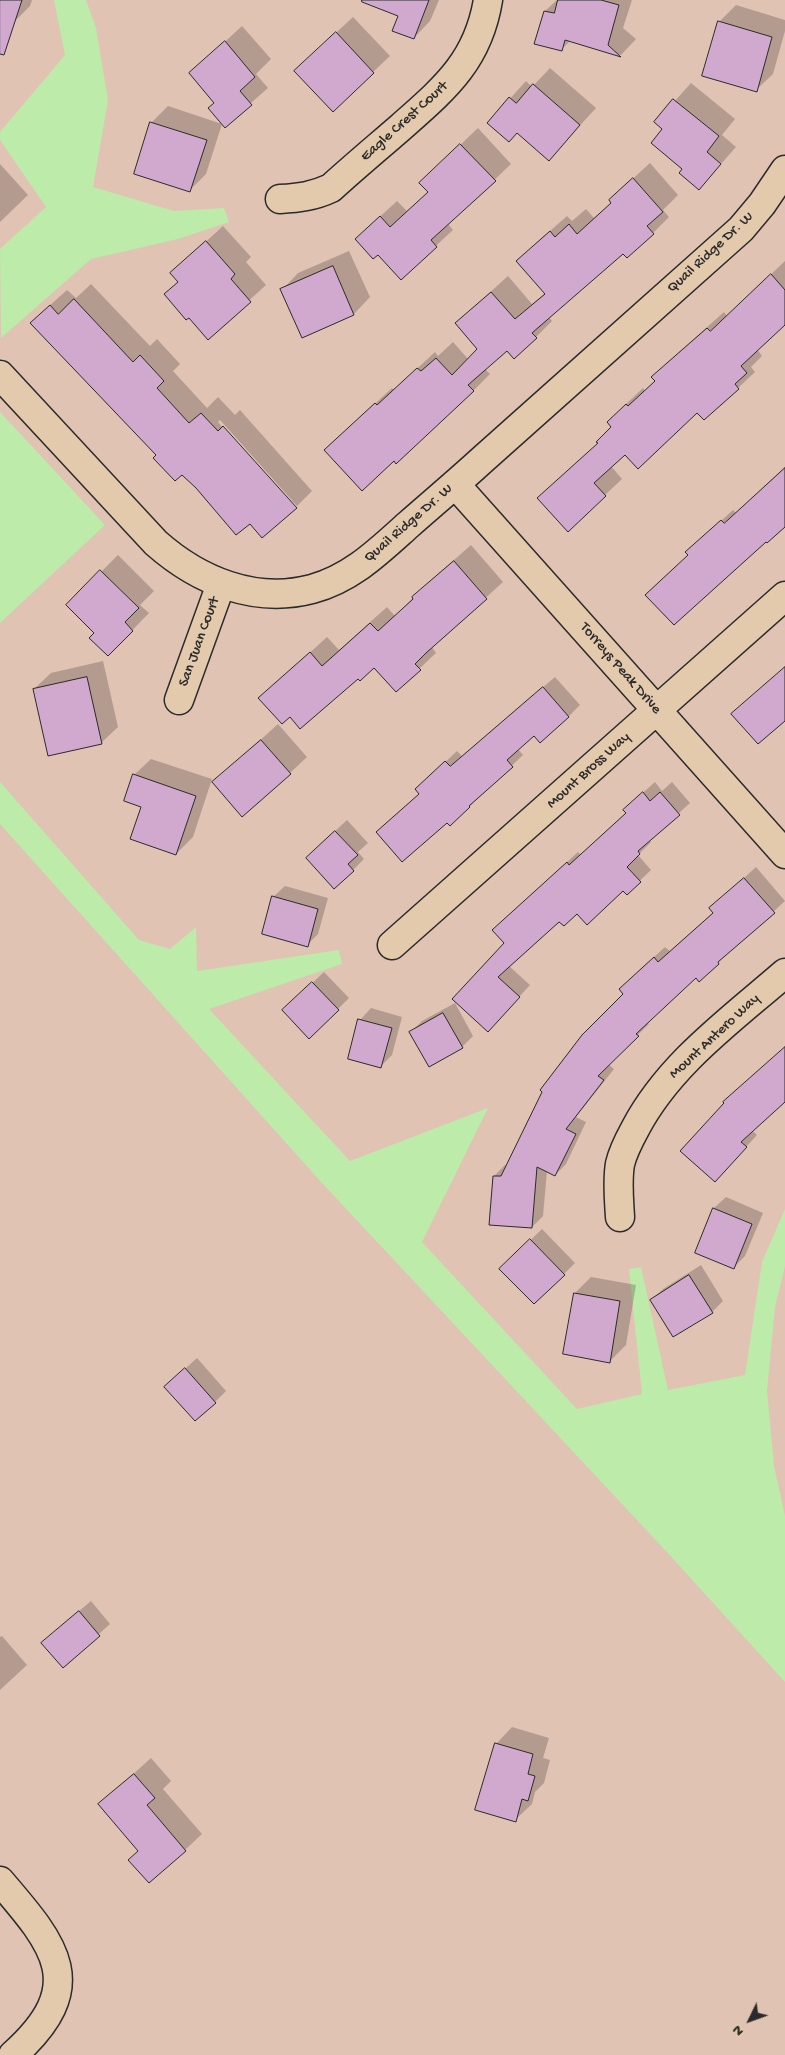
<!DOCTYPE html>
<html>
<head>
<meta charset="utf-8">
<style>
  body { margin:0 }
  #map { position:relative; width:785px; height:2055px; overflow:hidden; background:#e0c3b3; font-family:"Gochi Hand",sans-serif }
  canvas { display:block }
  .north { position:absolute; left:725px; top:1995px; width:50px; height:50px; -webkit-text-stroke:4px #e4caac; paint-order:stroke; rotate:228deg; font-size:14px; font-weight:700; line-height:20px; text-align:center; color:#2b2b2b }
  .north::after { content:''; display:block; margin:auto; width:18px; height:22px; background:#2b2b2b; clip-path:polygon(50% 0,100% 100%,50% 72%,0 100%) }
</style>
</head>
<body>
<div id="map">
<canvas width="785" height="2055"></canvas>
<div class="north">N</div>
</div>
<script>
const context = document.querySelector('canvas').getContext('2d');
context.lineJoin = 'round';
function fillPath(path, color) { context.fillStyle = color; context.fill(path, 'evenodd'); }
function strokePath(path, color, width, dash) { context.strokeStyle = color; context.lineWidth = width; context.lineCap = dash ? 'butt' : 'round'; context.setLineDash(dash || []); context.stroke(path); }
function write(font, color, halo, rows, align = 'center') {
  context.font = font + ' "Gochi Hand",sans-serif'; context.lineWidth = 4; context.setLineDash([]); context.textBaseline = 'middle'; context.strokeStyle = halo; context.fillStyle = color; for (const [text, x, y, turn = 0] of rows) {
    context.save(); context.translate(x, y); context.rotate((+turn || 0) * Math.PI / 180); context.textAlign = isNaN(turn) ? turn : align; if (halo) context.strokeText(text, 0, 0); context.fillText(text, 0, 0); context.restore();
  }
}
const green = new Path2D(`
  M54 0H86L96 28 108 100 93 187 174 211 224 208 229 222 178 239 91 259 1 338 0 249 46 207 0 140V132L65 55Z
  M0 412 105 525 0 623Z
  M0 782 139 940 170 949 196 927 197 971 339 950 342 964 209 1009 350 1161 488 1108 422 1242 577 1409 642 1394 629 1269 641 1267 668 1390 745 1375 762 1262 785 1209V1266L775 1307 767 1391 774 1466 785 1516V1682L665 1550 322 1183 0 824Z`);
const shadow = new Path2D(`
  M0 0H32L30 6 14 22 0 18Z
  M379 0H439L430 21 414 38 400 15Z
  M557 0H632L623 28 636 39 621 55 571 40 561 50 545 11Z
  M736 5 785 20V31L773 74 756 90 719 22Z
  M353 17 390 56 333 110 312 55Z
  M242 26 271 59 256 74 268 88 225 126 216 103 191 73Z
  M550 68 596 108 549 159 517 132 488 123 526 81 532 87Z
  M691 83 735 119 722 135 736 147 699 189 684 169 664 129 656 122Z
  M168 106 222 124 206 174 189 191 151 123Z
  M478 128 511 164 448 224 453 230 401 278 373 223 397 201 407 211 429 192 437 167Z
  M650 163 678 195 663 210 669 217 653 233 623 252 549 317 552 321 536 337 507 350 485 369 490 374 473 391 342 434 392 388 394 390 435 352 438 356 453 342 469 360 479 349 456 323 508 276 532 304 545 293 534 245 567 216 572 221 586 209 594 218 612 202 610 200 627 184Z
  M0 164 28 195 0 222Z
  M223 226 251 257 246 262 266 285 208 338 189 316 166 294 179 281 172 273Z
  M349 251 370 297 354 314 302 336 282 290 298 273Z
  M785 261V323L757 349 762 356 751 367 755 372 738 388 625 454 611 466 622 479 568 530 599 442 613 427 625 405 643 388 645 391 656 380 653 377 669 361 724 312 727 316Z
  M91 284 150 346 157 339 180 364 173 371 207 408 218 397 235 415 240 410 312 491 297 506 220 420 218 422 295 508 250 522 197 487 182 473 157 455 48 307 67 290 76 298Z
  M785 467V523L689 555 698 542 733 510 736 513Z
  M471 545 503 582 432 647 436 653 396 691 374 666 290 715 260 698 327 637 339 650 387 607 395 616 430 581Z
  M118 555 154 591 140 605 149 613 108 655 95 633 68 605Z
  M103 661 118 727 101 743 34 689 51 673Z
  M555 677 580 705 569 716 534 735 518 749 523 755 469 807 421 793 428 778 457 751 462 756Z
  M278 724 307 757 290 773 214 782Z
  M151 759 212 779 193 837 176 854 142 806 134 775Z
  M655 782 662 791 672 782 690 803 649 840 651 842 638 855 651 870 627 893 623 889 559 920 509 966 530 985 499 1019 454 999 506 943 505 919 578 852 581 855 627 812 636 799Z
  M347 820 368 843 358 852 364 859 353 870 318 847Z
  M756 867 785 901 699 980 696 976 646 1022 649 1024 608 1064 614 1069 576 1117 586 1122 566 1164 555 1175 547 1171 543 1216 532 1227 494 1176 505 1165H508L625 994 631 978 665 947 670 951 714 912 711 908Z
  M285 886 328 898 318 934 307 945 273 897Z
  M324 972 349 998 338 1009 295 999Z
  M455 1003 473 1036 462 1047 411 1032 422 1021Z
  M371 1008 402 1017 392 1055 381 1066 360 1020Z
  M785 1048V1101L752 1130 757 1135 726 1169 725 1102Z
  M726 1197 763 1213 745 1256 734 1267 697 1252 714 1208Z
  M542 1229 575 1263 564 1274 512 1258Z
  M701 1265 723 1301 712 1312 651 1300 663 1289Z
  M591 1277 636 1285 626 1345 609 1362 575 1293Z
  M197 1358 226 1391 215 1402 177 1376Z
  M91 1601 110 1624 63 1666 54 1632Z
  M2 1636 27 1665 0 1690V1637Z
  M512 1727 549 1738 543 1758 550 1760 544 1783 535 1792 532 1804 515 1820 496 1744Z
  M151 1758 171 1781 163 1789 202 1834 185 1850H139L100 1804Z`);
const building = new Path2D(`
  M0 0H22L4 55 0 54Z
  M362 0H429L414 39 392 31 398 16 362 2Z
  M558 0H601L619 5 608 45 621 57 565 40 562 51 534 44 544 11 554 13Z
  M718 21 772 37 757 92 702 76Z
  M336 32 374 73 333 112 294 71Z
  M225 41 255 77 240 91 252 105 225 128 208 108 214 103 189 73Z
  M533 84 580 125 549 161 517 133 509 142 487 123 509 97 516 103Z
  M673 99 719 136 707 152 721 164 699 190 679 173 682 169 651 143 662 129 654 122Z
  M150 122 207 140 190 192 134 174Z
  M460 144 496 181 431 240 437 247 401 280 378 255 373 259 355 239 380 216 390 227 428 192 419 183Z
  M633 178 663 212 647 226 654 234 627 258 623 254 532 333 537 338 514 359 507 351 468 385 474 391 396 464 394 461 362 491 324 450 375 403 377 405 417 368 421 371 436 358 452 375 477 349 455 323 491 292 515 319 545 294 516 261 550 231 555 237 569 224 577 234 611 203 609 200Z
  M206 241 235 274 231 279 251 302 208 340 189 318 186 320 164 294 178 282 170 273Z
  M333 266 354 315 302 338 280 289Z
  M771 274 785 290V325L741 366 747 373 735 384 739 389 704 420 697 413 638 469 625 455 594 483 606 496 568 532 537 498 598 443 596 442 611 427 607 422 626 404 628 406 655 381 651 377 707 328 710 331Z
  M74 299 133 362 140 355 164 381 157 388 189 423 201 413 218 431 223 426 297 508 262 538 250 524 236 535 196 488 182 475 175 481 153 458 156 455 30 323 50 305 58 314Z
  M785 468V527L767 543 766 542 674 625 645 595 688 555 685 552 721 520 724 523Z
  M454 561 487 599 426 653 415 664 421 670 396 692 374 668 360 681 358 679 300 729 290 717 282 724 258 698 310 652 322 666 370 623 378 631 413 599 412 597Z
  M100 570 139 608 125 622 133 631 108 656 89 638 94 633 66 605Z
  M785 667V721L758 744 731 714Z
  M87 677 102 744 48 756 33 689Z
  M543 687 569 717 540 743 534 736 507 760 513 767 469 806 470 807 450 826 447 823 402 862 376 832 419 794 415 789 445 761 450 766Z
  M261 740 291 774 242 817 212 782Z
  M133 774 196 796 176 855 130 839 141 807 124 801Z
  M643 792 650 801 660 792 680 815 638 851 640 854 627 867 641 882 627 895 623 891 587 925 577 914 564 926 559 922 498 977 520 997 488 1032 452 999 504 943 492 930 567 862 569 865 626 813 623 810Z
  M335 831 358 855 348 864 354 871 334 889 306 858Z
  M744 878 775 913 718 962 719 964 699 982 696 978 636 1034 639 1036 598 1076 604 1080 566 1129 576 1134 555 1176 537 1167 532 1228 489 1225 493 1176H501L542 1092 540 1090 582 1035 623 994 619 989 654 957 658 962 713 913 709 908Z
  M272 896 318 909 308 947 262 934Z
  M312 982 339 1010 309 1039 282 1010Z
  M443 1013 463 1048 429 1067 409 1032Z
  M358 1019 392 1028 381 1068 348 1059Z
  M785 1047V1102L741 1142 747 1147 715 1182 680 1151 724 1103 723 1102Z
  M713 1208 752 1224 734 1269 695 1253Z
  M530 1239 565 1275 534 1304 499 1269Z
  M689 1275 713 1313 673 1337 650 1300Z
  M574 1293 620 1301 610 1363 563 1354Z
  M185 1368 216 1403 195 1421 164 1387Z
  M79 1611 100 1636 63 1668 41 1643Z
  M495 1743 533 1754 528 1774 535 1776 528 1801 522 1799 516 1822 475 1810Z
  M134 1774 155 1798 147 1805 186 1851 149 1883 128 1860 138 1851 98 1804Z`);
const minor = new Path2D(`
  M280 199C299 198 314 196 331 188 354 167 378 147 401 127 445 88 478 61 488 0
  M0 375 156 543C199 581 255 604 312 589 352 578 379 551 408 525 433 503 458 482 482 460 568 383 654 306 741 229L762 204 785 170
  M455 484 785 854
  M179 700 221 584
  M392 945 785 596
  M620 1217C619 1199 617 1181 620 1164 623 1151 629 1140 635 1129 669 1064 731 1020 785 973
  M0 1881C56 1946 90 1986 13 2055`);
const streetNames = [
  ["Eagle Crest Court",405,122,-42],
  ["Quail Ridge Dr. W",711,253,-43],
  ["Quail Ridge Dr. W",409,524,-41],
  ["San Juan Court",200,642,-70],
  ["Torreys Peak Drive",620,669,49],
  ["Mount Bross Way",589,771,-42],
  ["Mount Antero Way",715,1037,-43]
];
fillPath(green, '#bcebaa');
fillPath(shadow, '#0003');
fillPath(building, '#d1a8ce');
strokePath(building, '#2b2b2b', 1);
strokePath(minor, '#2b2b2b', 31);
strokePath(minor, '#e4caac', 28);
write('15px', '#2b2b2b', '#e4caac', streetNames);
</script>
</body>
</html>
